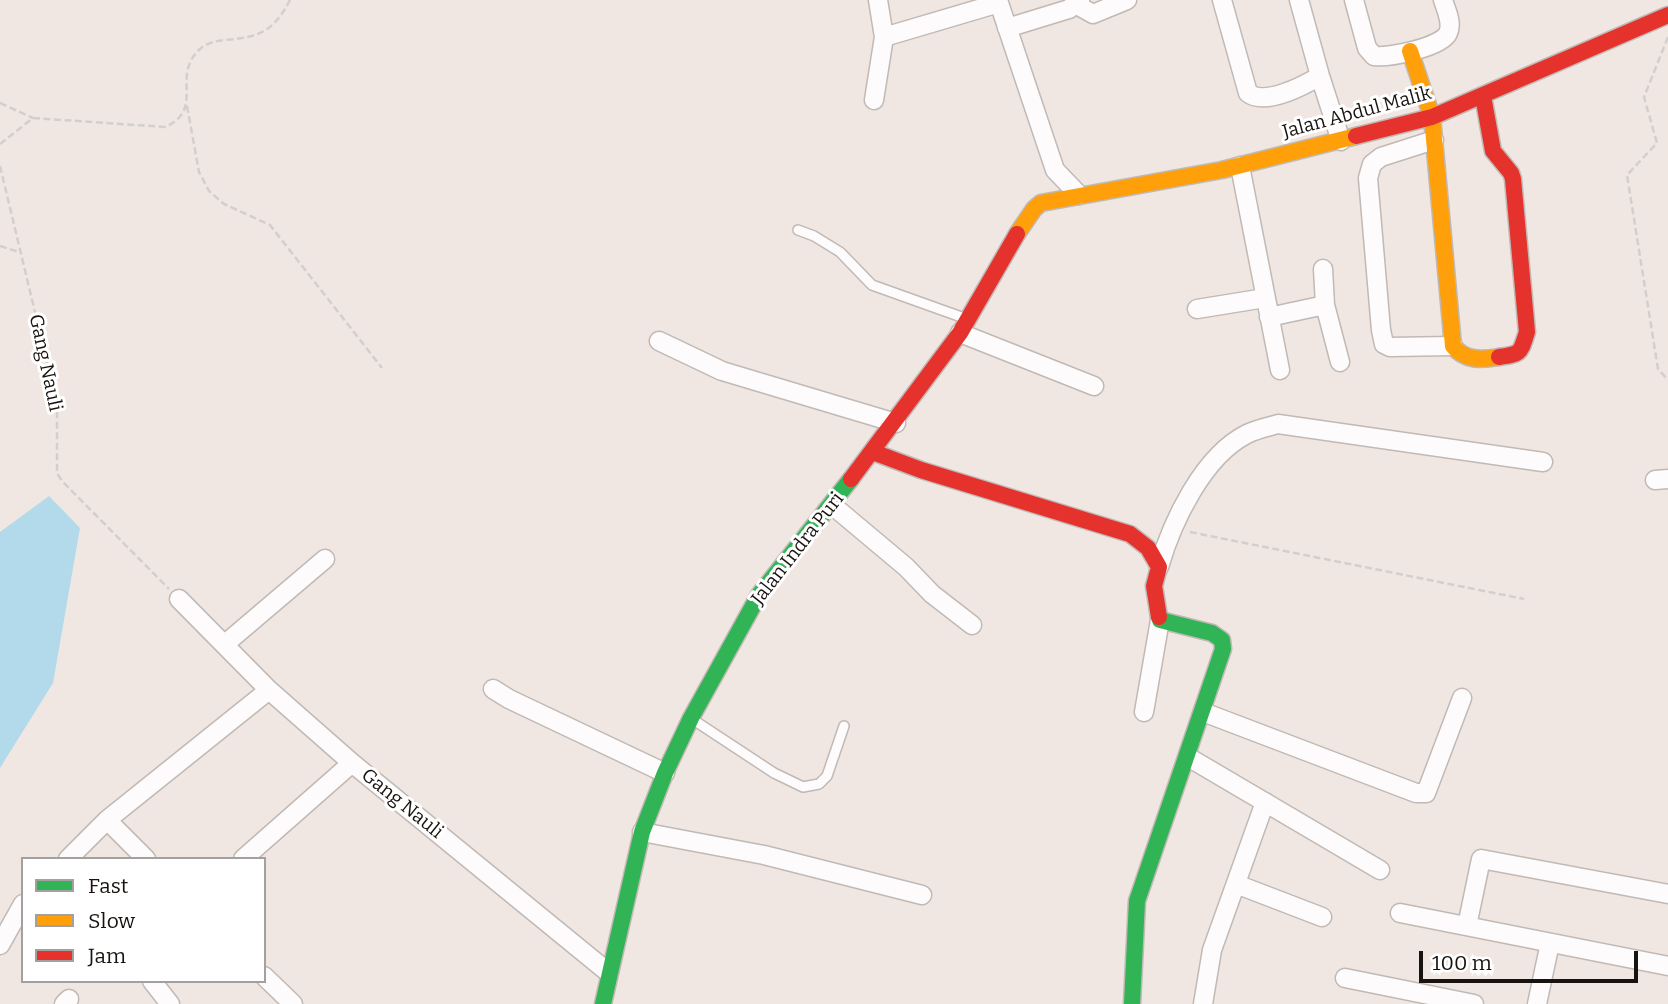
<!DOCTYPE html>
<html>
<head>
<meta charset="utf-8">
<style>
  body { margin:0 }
  #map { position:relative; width:1668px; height:1004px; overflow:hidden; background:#f0e7e2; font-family:Bitter,serif }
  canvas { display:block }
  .legend { position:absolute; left:21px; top:857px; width:245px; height:126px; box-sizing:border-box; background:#fff; border:2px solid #a3a19f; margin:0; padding:9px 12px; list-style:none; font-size:21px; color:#191310 }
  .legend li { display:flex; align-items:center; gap:14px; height:35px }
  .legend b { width:35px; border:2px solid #a3a19f }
  .scale { position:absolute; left:1419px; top:951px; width:219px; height:32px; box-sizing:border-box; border:4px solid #191310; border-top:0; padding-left:9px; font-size:21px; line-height:24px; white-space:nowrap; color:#191310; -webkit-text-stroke:5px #fff; paint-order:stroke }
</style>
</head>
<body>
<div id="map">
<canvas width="1668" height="1004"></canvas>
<ul class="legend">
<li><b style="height:9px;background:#30b455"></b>Fast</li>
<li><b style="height:9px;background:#ff9f0a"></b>Slow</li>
<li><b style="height:9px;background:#e5322d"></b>Jam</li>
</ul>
<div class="scale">100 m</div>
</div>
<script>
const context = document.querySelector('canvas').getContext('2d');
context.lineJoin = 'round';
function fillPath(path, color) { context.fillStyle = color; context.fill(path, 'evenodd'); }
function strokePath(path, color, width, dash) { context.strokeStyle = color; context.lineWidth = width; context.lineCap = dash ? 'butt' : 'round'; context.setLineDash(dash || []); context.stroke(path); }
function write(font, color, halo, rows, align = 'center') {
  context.font = font + ' Bitter,serif'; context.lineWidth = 6; context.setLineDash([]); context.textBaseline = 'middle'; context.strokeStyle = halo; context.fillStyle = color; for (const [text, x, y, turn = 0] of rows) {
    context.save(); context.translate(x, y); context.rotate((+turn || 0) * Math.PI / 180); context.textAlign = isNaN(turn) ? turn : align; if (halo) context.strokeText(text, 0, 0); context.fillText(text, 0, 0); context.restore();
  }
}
const water = new Path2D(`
  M49 496 80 528 53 683 0 768V532Z`);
const path = new Path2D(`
  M1668 37 1644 97 1657 143 1627 175 1658 369 1668 380
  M0 103 33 118
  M187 106 199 172 209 191 224 204 270 225 382 368
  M0 144 33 118 165 127C206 109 170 76 200 49 207 43 215 41 225 40 260 37 273 32 290 0
  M0 166 57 404V473L62 481 169 589
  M0 246 19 252
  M1190 532 1524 599`);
const lane = new Path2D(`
  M798 230 814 236 840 252 872 285 967 319
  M692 719 774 773 803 787 819 784 827 776 844 726`);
const street = new Path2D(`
  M998 0 1055 170 1079 195
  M1222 0 1248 93C1265 106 1303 86 1320 76
  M1299 0 1320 76 1341 141
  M1354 0 1367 48 1374 56C1389 58 1442 47 1448 33 1453 23 1446 10 1443 0
  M1077 5 1093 14 1127 0
  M1007 28 1069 9 1080 0
  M884 37 999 3
  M874 100 884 37 878 0
  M1434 140 1381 157 1372 164 1368 178 1381 330 1384 344 1390 347 1453 346
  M1240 166 1280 370
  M1323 269 1325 305
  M1197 309 1265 298
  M1269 317 1325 305 1340 362
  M960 333 1094 386
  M659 341 722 371 896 423
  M1655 480 1668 479
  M832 505 906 567 932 594 972 625
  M1159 567C1172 522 1203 456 1247 434 1257 429 1268 427 1278 424L1543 462
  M179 599 269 690 352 763 609 973
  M225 644 325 559
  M493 689 509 699 665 773
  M1144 712 1160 620
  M1203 712 1416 793H1426L1462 698
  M1188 757 1380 870
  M107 820 146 859
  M642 832 764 855 922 895
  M68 859 107 820 269 690
  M243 859 352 763
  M1236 884 1322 917
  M1400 913 1668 966
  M1467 926 1481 859 1668 894
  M0 945 23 904
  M264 976 293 1004
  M1345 978 1474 1004
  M152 981 170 1004
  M64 1004 69 999
  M1203 1004 1212 950 1265 802
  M1537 1004 1550 943`);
const fast = new Path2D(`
  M603 1004 642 832 665 773 691 718 759 595 851 479
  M1132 1004 1137 901 1223 649 1222 640 1212 633 1160 620 1159 617`);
const slow = new Path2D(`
  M1410 51 1432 117 1453 346C1465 361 1481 360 1499 357
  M1017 234 1034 209 1041 203 1222 170 1356 136`);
const jam = new Path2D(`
  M1483 96 1493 151 1511 173 1513 179 1527 332C1520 353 1522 354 1499 357
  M1356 136 1432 117 1668 15
  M873 452 921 470 1130 534 1148 548 1159 567 1154 586 1159 617
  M851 479 960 333 1017 234`);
const streetNames = [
  ["Jalan Abdul Malik",1357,113,-15],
  ["Gang Nauli",45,363,78],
  ["Jalan Indra Puri",798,549,-52],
  ["Gang Nauli",402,804,39]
];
fillPath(water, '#b2daea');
strokePath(lane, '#c0b9b5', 12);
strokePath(street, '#c0b9b5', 21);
strokePath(fast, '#c0b9b5', 19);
strokePath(slow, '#c0b9b5', 19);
strokePath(jam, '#c0b9b5', 19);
strokePath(path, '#d2cfce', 2.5, [7, 3.5]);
strokePath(lane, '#fdfbfb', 9);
strokePath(street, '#fdfbfb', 18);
strokePath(fast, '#30b455', 16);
strokePath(slow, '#ff9f0a', 16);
strokePath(jam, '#e5322d', 16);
write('19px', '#191310', '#fff', streetNames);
</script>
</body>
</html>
